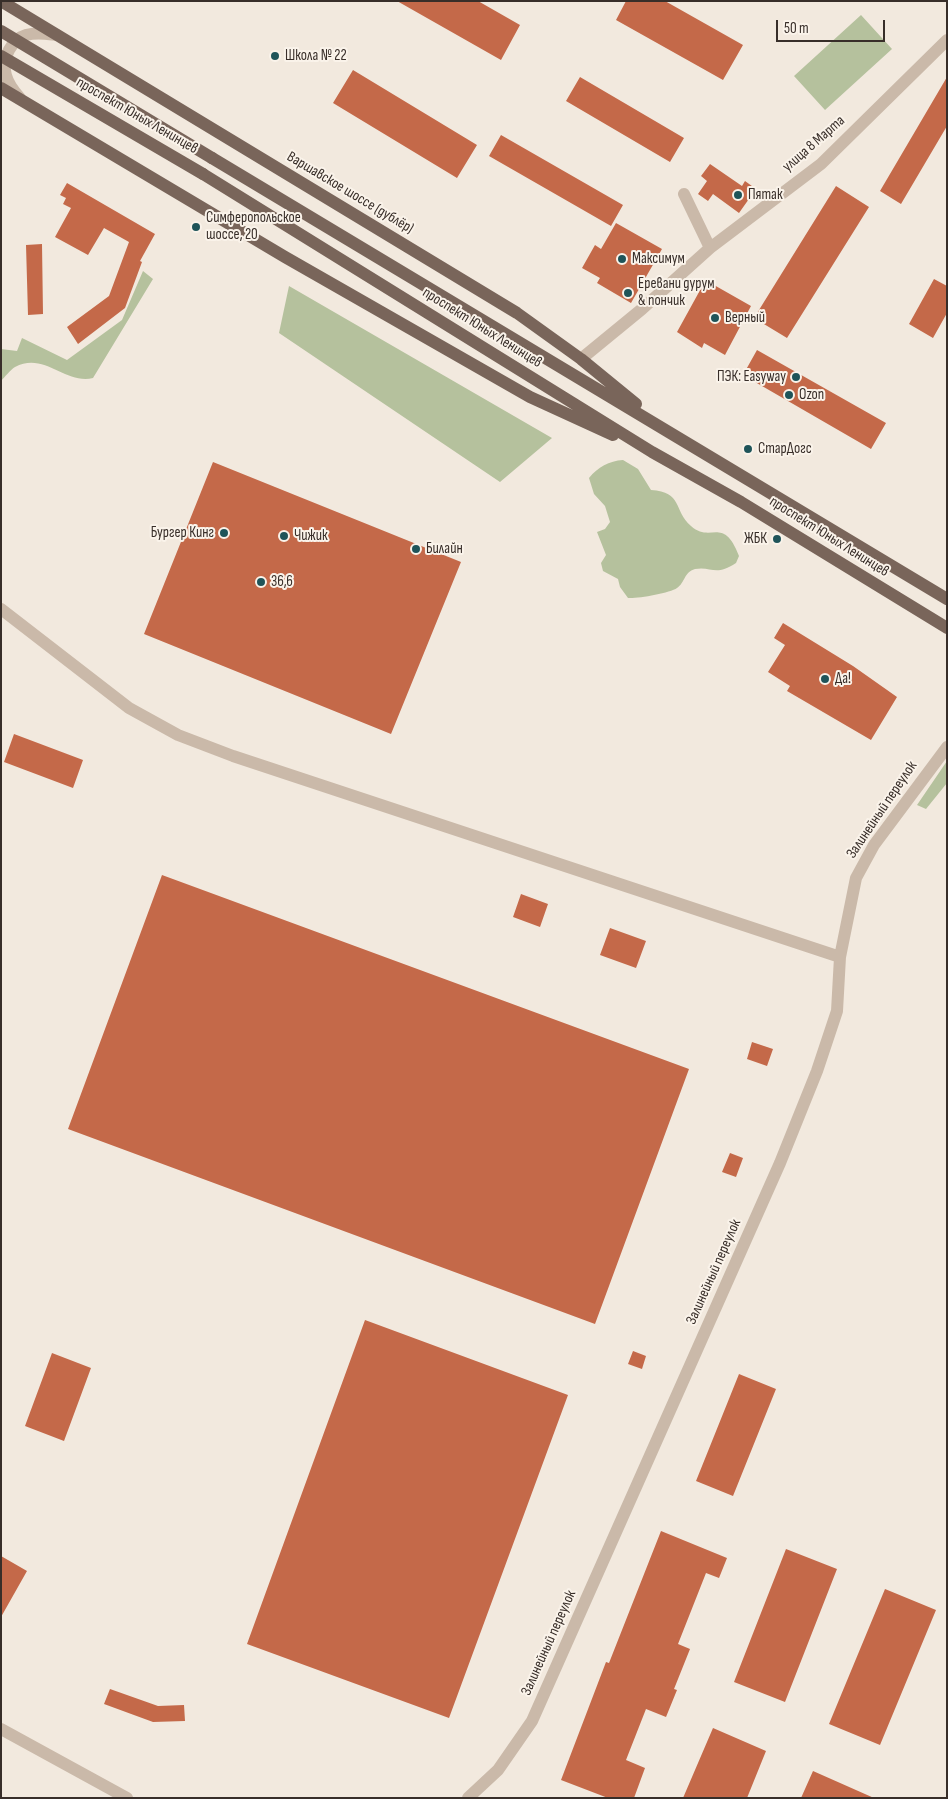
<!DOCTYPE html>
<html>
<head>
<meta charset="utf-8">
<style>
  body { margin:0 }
  #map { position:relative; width:948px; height:1799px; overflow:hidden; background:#f2e9de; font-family:"Sofia Sans Condensed",sans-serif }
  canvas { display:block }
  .frame { position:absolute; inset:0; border:2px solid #382e29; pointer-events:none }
  .scale { position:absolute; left:776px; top:20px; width:109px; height:22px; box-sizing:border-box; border:2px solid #382e29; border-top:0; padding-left:6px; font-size:15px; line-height:18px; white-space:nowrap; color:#382e29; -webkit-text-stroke:4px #faf3ea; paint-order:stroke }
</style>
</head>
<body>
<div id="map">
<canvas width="948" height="1799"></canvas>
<div class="frame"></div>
<div class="scale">50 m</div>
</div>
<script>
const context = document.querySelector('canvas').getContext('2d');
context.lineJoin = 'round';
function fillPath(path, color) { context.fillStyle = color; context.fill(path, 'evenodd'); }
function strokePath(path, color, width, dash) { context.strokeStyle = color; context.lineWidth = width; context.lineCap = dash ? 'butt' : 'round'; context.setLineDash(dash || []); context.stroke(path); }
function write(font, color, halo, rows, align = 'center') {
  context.font = font + ' "Sofia Sans Condensed",sans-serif'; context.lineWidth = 4; context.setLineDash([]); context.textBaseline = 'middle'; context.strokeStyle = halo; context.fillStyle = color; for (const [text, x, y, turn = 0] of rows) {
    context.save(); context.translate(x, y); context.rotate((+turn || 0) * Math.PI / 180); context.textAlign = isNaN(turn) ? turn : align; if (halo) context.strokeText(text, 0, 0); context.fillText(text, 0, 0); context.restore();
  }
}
const green = new Path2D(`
  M861 15 892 49 825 110 794 76Z
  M143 271 153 279 93 378C66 385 44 351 15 367 10 370 5 377 1 381V349L17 351 22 338 67 360 122 320Z
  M289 286 552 438 500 482 279 333Z
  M623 460 638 469 651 490C683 492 673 510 691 526 711 544 723 515 739 556L736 563C715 577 712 566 695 569 684 572 685 583 677 588 670 593 636 599 628 598L620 587 618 579 603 571 601 563 606 555 597 532 605 529 610 522 605 506 594 494 589 478C598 467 609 461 623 460Z
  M947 761V783L926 809 917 805Z`);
const building = new Path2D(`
  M397 1H478L520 25 501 60Z
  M626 1H665L743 45 723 80 616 20Z
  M353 70 477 145 457 178 333 103Z
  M580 77 684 138 670 162 566 101Z
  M947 77V126L901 204 880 191Z
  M501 135 623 205 611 226 489 156Z
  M710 164 742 186 745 181 756 189 739 213 713 194 708 201 698 194 707 181 701 176Z
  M67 183 155 234 140 261 142 262 125 308 78 344 67 327 109 296 129 242 104 228 88 255 55 237 71 208 63 204 66 198 60 195Z
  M836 186 869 207 787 338 754 318Z
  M616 223 662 249 631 303 597 283 600 278 582 268 595 245 601 249Z
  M42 244 43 314 28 315 26 245Z
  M934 279 947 286V313L933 338 909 324Z
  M704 283 712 287 714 285 751 306 725 355 704 343 702 348 677 332Z
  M757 350 886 423 871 449 743 375Z
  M213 462 461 562 391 734 144 634Z
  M783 623 853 666 897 697 871 740 787 691 790 686 768 672 785 645 774 638Z
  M14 734 83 760 73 788 4 762Z
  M162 875 689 1069 595 1324 68 1129Z
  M521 894 548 904 540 927 513 917Z
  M610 928 646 941 636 968 600 955Z
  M752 1042 773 1049 767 1066 747 1059Z
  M730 1153 743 1158 736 1177 722 1172Z
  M365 1320 568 1395 449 1718 247 1644Z
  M633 1351 646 1356 642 1369 628 1364Z
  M52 1353 91 1368 64 1441 25 1426Z
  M739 1374 776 1389 733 1496 696 1481Z
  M661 1531 727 1558 719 1578 706 1573 678 1644 690 1649 674 1689 677 1690 666 1717 646 1709 626 1760 645 1768 634 1798H608L561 1780 606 1662 609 1663Z
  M786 1549 837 1569 785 1702 734 1682Z
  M1 1556 27 1571 1 1617Z
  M885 1589 936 1610 880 1745 829 1724Z
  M110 1689 158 1706 184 1705 185 1721 153 1722 104 1704Z
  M713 1728 766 1751 747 1798H683Z
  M813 1771 874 1798H801Z`);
const minor = new Path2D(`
  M20 98C6 83 0 68 9 50 13 43 19 37 26 35 37 32 47 34 57 35
  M684 194 710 248
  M581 359 642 309 710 248 821 164 947 40
  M1 609 129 708 178 735 233 756 840 957
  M1 1729 127 1798
  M468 1798 498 1770 532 1721 780 1163 817 1071 837 1011 840 957 856 878 874 845 947 747`);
const major = new Path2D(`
  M1 1 517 313 581 359 636 404
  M1 88 285 257 530 397 613 435
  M212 158 947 599
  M203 174 652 452 741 502 947 628`);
const majorBridge = new Path2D(`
  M1 31 212 158
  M1 56 203 174`);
const markers = [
  [275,56,5,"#1f5459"],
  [738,195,5,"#1f5459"],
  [196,227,5,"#1f5459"],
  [622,259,5,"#1f5459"],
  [628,293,5,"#1f5459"],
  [715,318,5,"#1f5459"],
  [796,377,5,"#1f5459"],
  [789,395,5,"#1f5459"],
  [748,449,5,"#1f5459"],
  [224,533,5,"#1f5459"],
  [284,536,5,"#1f5459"],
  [777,539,5,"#1f5459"],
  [416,549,5,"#1f5459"],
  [261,582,5,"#1f5459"],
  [825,679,5,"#1f5459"]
];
const poiNames = [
  ["Школа № 22",285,56],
  ["Пятак",748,195],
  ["Симферопольское",206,218],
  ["шоссе, 20",206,235],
  ["Максимум",632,259],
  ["Еревани дурум",638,284],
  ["& пончик",638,301],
  ["Верный",725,318],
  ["ПЭК: Easyway",786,377,"right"],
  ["Ozon",799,395],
  ["СтарДогс",758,449],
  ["Бургер Кинг",214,533,"right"],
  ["Чижик",294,536],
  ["ЖБК",767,539,"right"],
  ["Билайн",426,549],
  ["36,6",271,582],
  ["Да!",835,679]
];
const streetNames = [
  ["проспект Юных Ленинцев",137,116,30],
  ["улица 8 Марта",814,144,-41],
  ["Варшавское шоссе (дублёр)",350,193,31],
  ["проспект Юных Ленинцев",482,328,32],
  ["проспект Юных Ленинцев",829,537,32],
  ["Залинейный переулок",882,810,-56],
  ["Залинейный переулок",714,1272,-66],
  ["Залинейный переулок",549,1643,-66]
];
fillPath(green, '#b5c19d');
fillPath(building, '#c46949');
strokePath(minor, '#cab9a9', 12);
strokePath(major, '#79655a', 12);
strokePath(majorBridge, '#79655a', 12);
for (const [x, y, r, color] of markers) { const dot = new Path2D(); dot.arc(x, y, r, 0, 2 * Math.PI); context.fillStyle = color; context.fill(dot); strokePath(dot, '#faf3ea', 2); }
write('15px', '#382e29', '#faf3ea', poiNames, 'left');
write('15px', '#382e29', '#faf3ea', streetNames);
</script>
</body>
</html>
